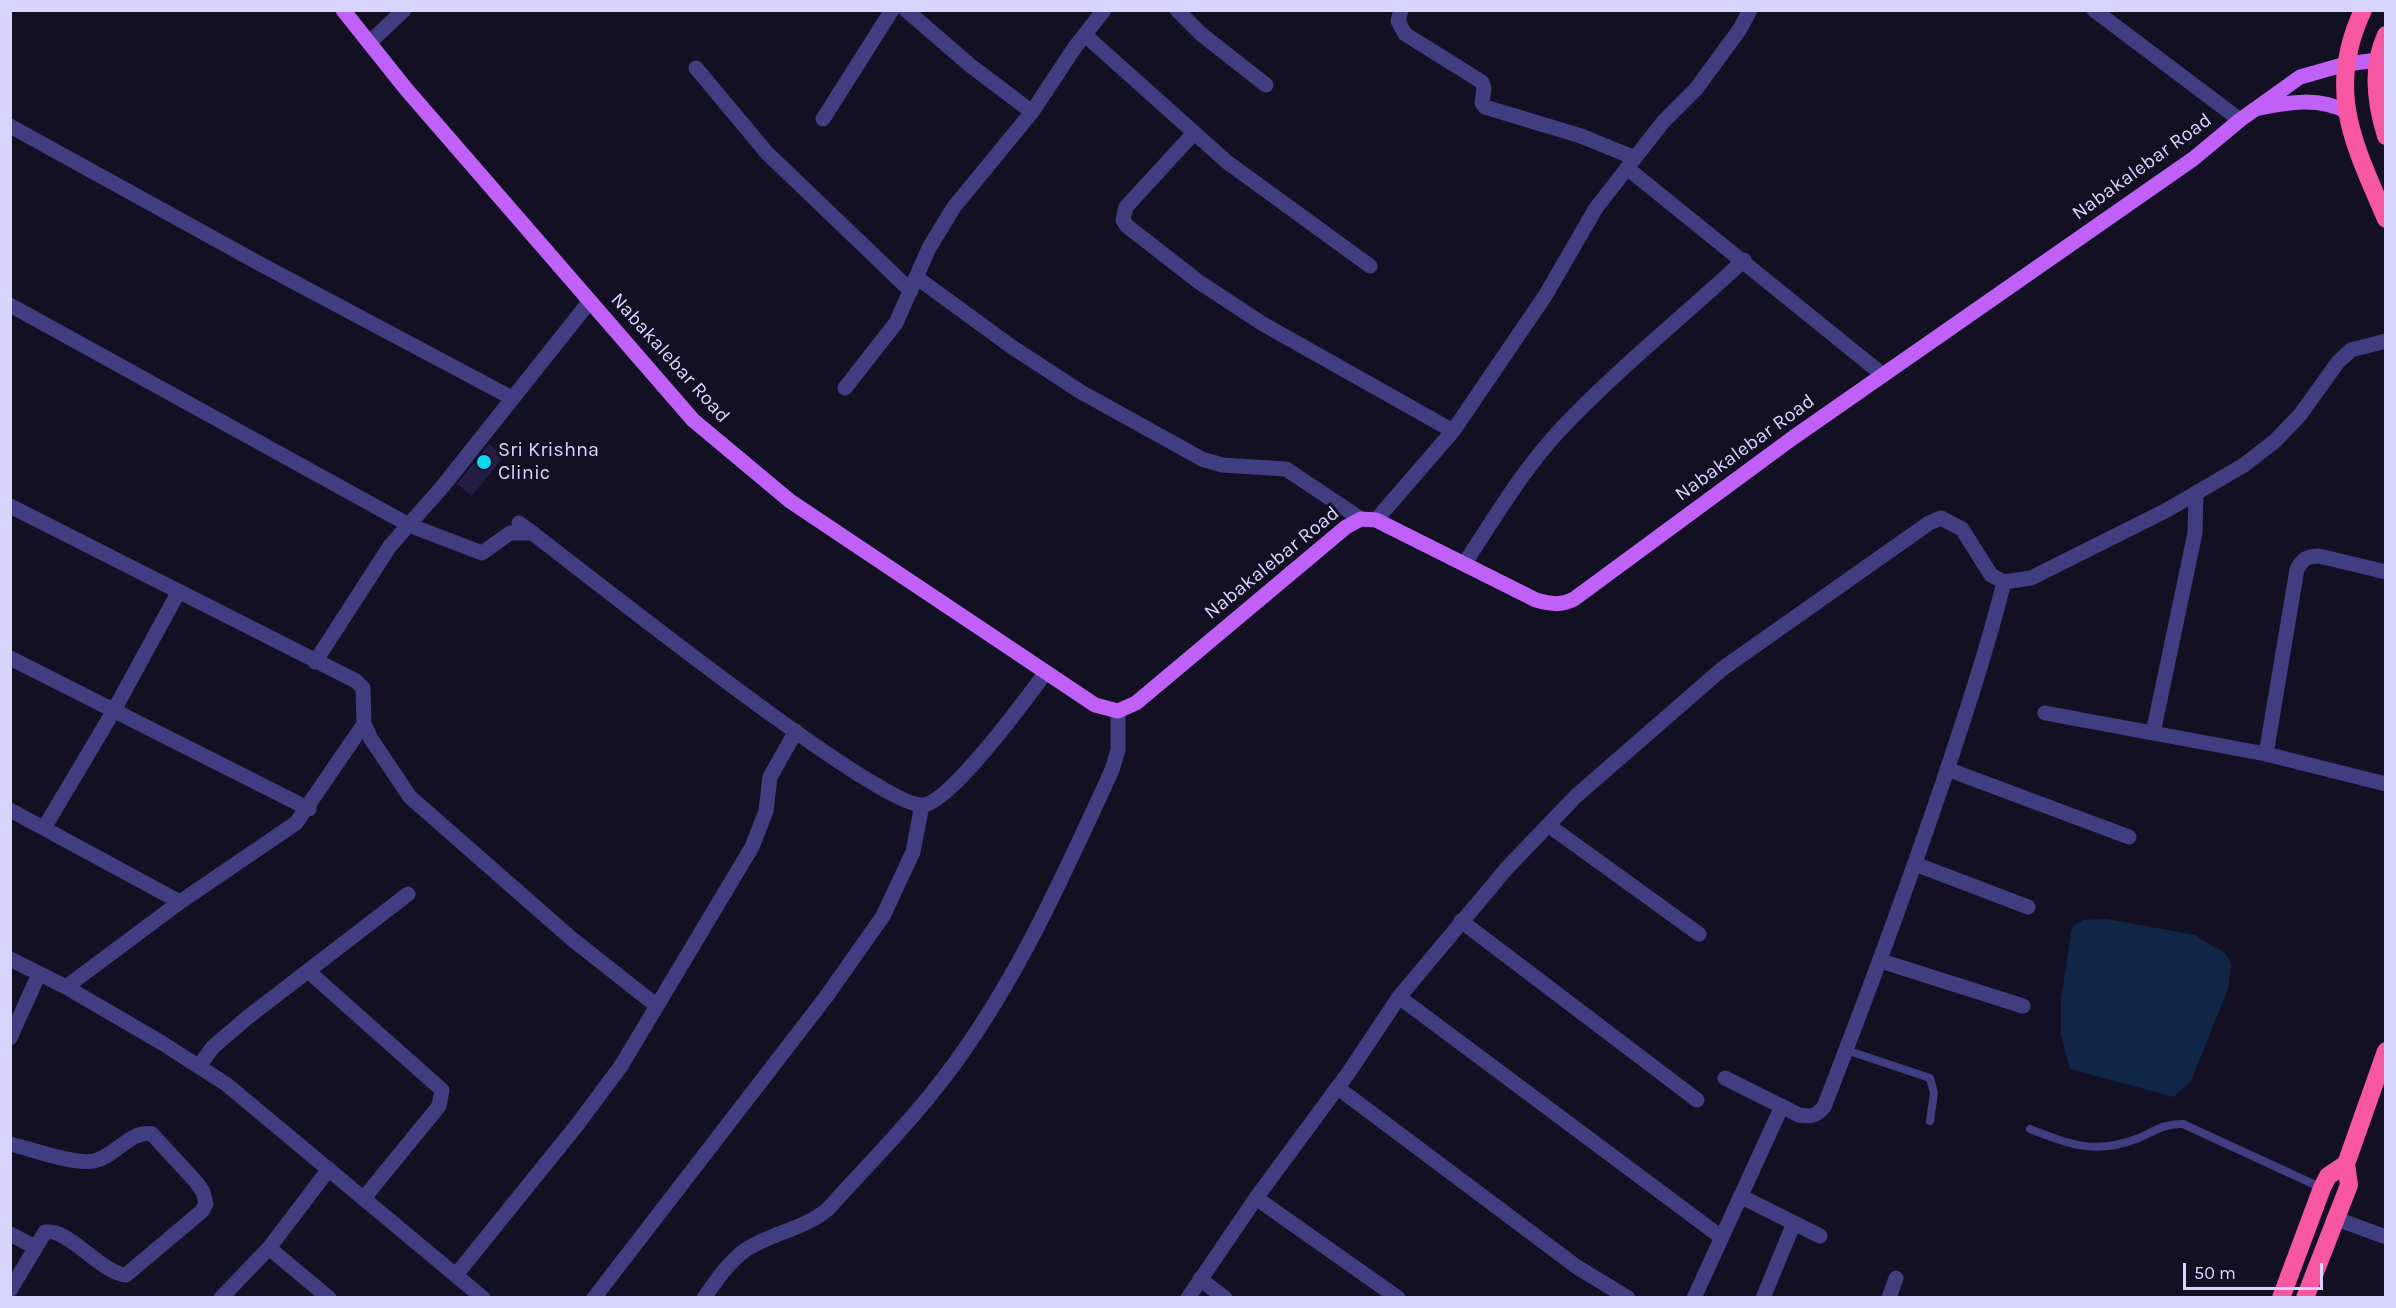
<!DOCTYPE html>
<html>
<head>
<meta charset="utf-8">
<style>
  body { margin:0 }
  #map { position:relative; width:2396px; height:1308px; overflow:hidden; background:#131024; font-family:Karla,sans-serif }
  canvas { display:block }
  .frame { position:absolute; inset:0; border:12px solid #d9d4fd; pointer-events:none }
  .scale { position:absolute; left:2183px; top:1263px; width:140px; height:27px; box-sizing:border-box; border:3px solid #d9d4fd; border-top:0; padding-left:8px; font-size:18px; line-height:21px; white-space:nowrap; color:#d9d4fd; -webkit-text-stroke:4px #131024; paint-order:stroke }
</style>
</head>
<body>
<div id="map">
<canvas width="2396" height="1308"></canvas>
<div class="frame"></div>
<div class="scale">50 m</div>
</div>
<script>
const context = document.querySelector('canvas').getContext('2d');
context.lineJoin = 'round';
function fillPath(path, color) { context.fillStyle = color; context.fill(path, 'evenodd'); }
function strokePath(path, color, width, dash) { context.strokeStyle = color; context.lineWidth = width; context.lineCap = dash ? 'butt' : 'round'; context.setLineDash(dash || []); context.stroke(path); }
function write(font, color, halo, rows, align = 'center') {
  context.font = font + ' Karla,sans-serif'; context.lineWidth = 6; context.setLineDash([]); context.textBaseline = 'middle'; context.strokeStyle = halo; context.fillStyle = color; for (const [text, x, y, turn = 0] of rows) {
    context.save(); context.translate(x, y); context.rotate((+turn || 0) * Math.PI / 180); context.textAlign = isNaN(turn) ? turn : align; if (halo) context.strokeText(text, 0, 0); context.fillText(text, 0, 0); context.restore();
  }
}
const water = new Path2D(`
  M2107 919 2195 935 2226 954 2231 964 2228 989 2191 1081 2174 1097 2070 1069 2061 1034V999L2072 927 2083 920Z`);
const building = new Path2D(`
  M489 444 504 456 472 496 457 484Z`);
const lane = new Path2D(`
  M1846 1050 1930 1078 1934 1093 1930 1121
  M2030 1129C2072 1145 2095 1155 2139 1138 2154 1131 2166 1123 2183 1124L2322 1188`);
const street = new Path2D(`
  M906 10 971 66 1032 112
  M1177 10 1201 34 1266 85
  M1401 10 1398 21 1405 34 1482 82 1484 88 1482 103 1485 107 1581 136 1635 158
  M2094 10 2240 120
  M1085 35 1227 162 1370 266
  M369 43 404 10
  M696 68 767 153 911 291
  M823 119 892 10
  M10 126 262 265 512 398
  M1193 134 1126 207 1123 220 1127 226 1199 282 1263 324 1453 431
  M1627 168 1883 375
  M916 277 1012 347 1081 392 1202 459 1222 465 1286 469 1361 519
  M10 305 409 525 482 553 510 533H533
  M845 388 896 323 929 248 954 207 1032 112 1075 47 1104 10
  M10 506 356 681 363 688 364 724 371 739 410 797 572 939 657 1006
  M1376 520 1453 431 1545 296 1596 208 1663 122 1696 89 1740 29 1750 10
  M519 523C572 562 883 812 924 805 952 800 1027 698 1046 672
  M1464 564C1494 519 1522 471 1559 431 1616 370 1683 317 1744 260
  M10 658 309 809
  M315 662 390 546 443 486 590 301
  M2045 713 2266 754 2386 784
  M2153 733 2195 533 2196 493
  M2266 754 2297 569C2303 559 2307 556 2319 556L2386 572
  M1947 769 2129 837
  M10 810 180 902
  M1548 825 1699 934
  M44 828 113 712 178 593
  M1915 864 2028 907
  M1461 921 1697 1100
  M10 959 66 987 162 1043 226 1084 483 1298
  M1881 961 2023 1006
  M308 971 442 1090 439 1106 364 1198
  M66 987 180 902 296 823 364 724
  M1399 997 1721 1237
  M10 1038 39 974
  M199 1066 213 1047 248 1017 408 894
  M1725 1078 1799 1115C1811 1117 1816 1116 1824 1107 1866 999 1906 891 1943 782 1965 716 1987 650 2004 582
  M1338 1088 1577 1267 1628 1298
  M10 1144C32 1149 74 1165 94 1161 115 1157 129 1130 152 1134L197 1183 203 1192 206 1204 202 1211 126 1275C101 1273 67 1227 45 1232L10 1290
  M1740 1196 1820 1236
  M1256 1198 1398 1298
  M2334 1218 2386 1237
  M10 1234 35 1247
  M269 1248 329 1298
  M456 1275 577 1125 621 1066 752 847 766 811 770 777 796 731
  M1200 1279 1225 1298
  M221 1298 269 1248 329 1169
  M594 1298 826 997 883 916 913 852 922 805
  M704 1298C716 1281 727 1264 744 1251 770 1233 803 1230 828 1209 863 1170 900 1133 932 1093 1010 997 1061 881 1112 770L1118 750V711
  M1188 1298 1256 1198 1349 1072 1399 997 1507 868 1576 796 1722 669 1929 523 1941 518 1962 529 1991 575 2004 582 2031 578 2167 510 2244 465 2275 441 2300 415 2338 362 2351 350 2386 341
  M1694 1298 1782 1106
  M1763 1298 1794 1223
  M1889 1298 1896 1278`);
const primary = new Path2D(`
  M343 10 406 89 693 420 790 501 1095 705 1118 711 1136 703 1346 527 1361 519 1376 520 1536 600C1551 604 1560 606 1574 599L1794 437 2193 159 2240 120 2300 77 2346 64 2378 60
  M2260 108C2289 102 2320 97 2347 112`);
const highway = new Path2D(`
  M2363 10C2325 91 2354 144 2386 219
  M2386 35C2371 67 2376 104 2386 136
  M2281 1298 2322 1188 2328 1176 2346 1164
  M2305 1298 2349 1185 2346 1164 2386 1051`);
const markers = [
  [484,462,8,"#0cd9f1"]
];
const streetNames = [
  ["Nabakalebar Road",2142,167,-36],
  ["Nabakalebar Road",670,358,48],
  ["Nabakalebar Road",1745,448,-36],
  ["Nabakalebar Road",1272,563,-39]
];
const poiNames = [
  ["Sri Krishna",498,450],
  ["Clinic",498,473]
];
fillPath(water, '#112547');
fillPath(building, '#251d43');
strokePath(lane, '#403d80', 8);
strokePath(street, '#403d80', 15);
strokePath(primary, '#bf61f7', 15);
strokePath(highway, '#f656a2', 18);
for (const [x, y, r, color] of markers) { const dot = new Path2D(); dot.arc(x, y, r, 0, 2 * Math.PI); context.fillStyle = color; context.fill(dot); strokePath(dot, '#131024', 2); }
write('20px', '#d9d4fd', '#131024', streetNames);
write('20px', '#d9d4fd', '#131024', poiNames, 'left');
</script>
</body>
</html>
